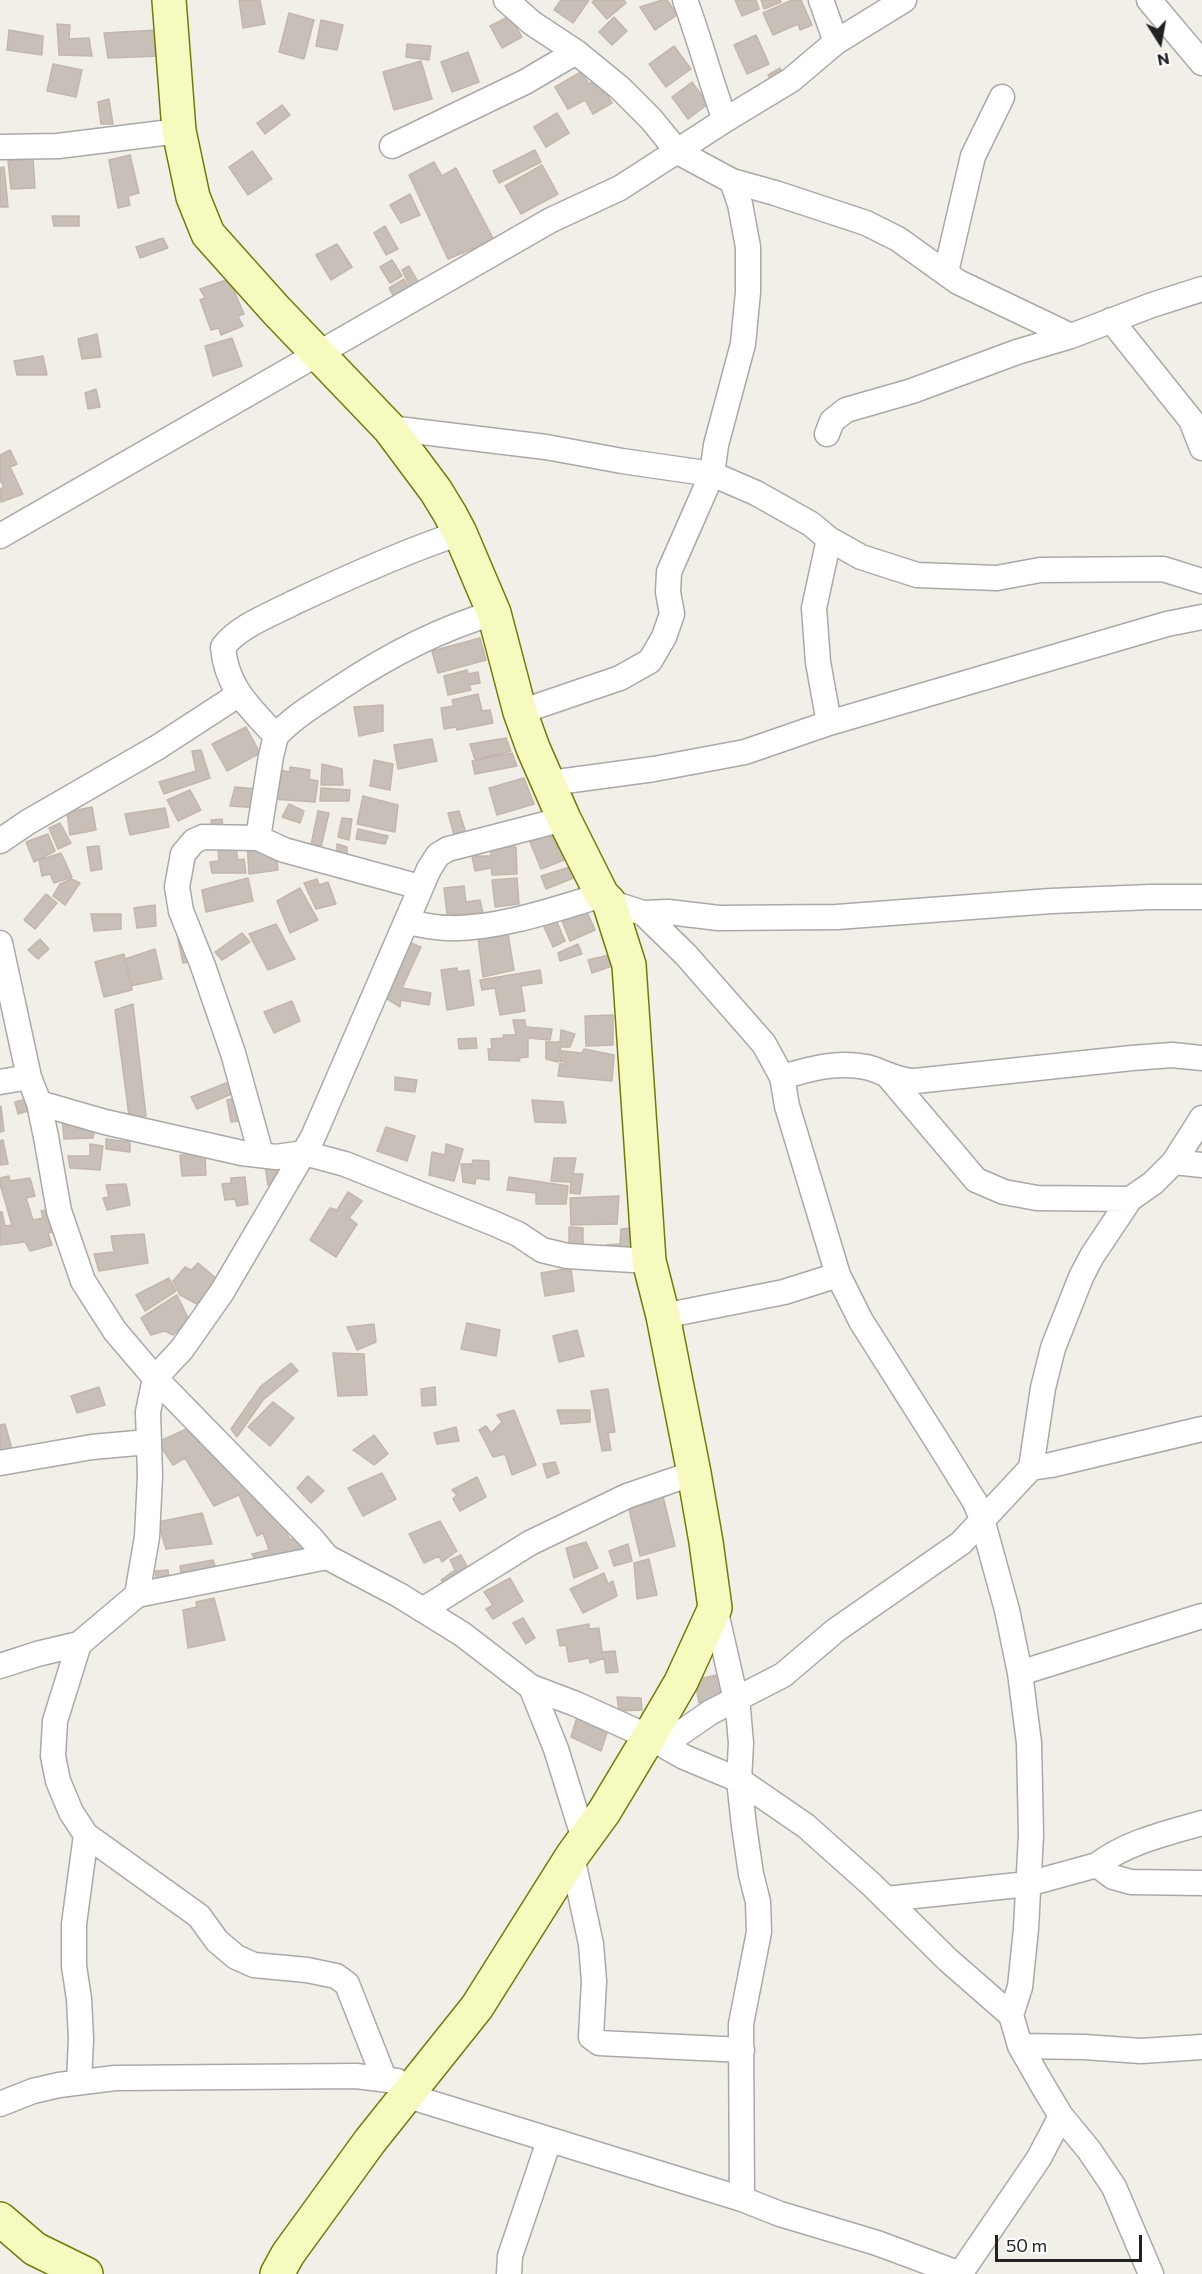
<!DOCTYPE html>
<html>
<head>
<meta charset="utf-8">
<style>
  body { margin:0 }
  #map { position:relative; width:1202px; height:2274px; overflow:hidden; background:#f2efe9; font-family:Commissioner,sans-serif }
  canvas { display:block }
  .north { position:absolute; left:1130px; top:12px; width:60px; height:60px; -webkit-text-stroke:4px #fff; paint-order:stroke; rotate:169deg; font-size:16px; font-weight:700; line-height:24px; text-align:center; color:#222 }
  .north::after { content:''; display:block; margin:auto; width:21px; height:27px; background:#222; clip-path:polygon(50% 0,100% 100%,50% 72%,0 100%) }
  .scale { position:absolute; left:995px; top:2235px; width:147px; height:27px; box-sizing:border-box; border:3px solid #222; border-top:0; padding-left:8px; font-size:18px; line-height:21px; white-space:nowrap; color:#222; -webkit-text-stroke:4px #fff; paint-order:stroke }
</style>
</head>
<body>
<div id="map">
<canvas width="1202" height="2274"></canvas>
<div class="north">N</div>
<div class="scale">50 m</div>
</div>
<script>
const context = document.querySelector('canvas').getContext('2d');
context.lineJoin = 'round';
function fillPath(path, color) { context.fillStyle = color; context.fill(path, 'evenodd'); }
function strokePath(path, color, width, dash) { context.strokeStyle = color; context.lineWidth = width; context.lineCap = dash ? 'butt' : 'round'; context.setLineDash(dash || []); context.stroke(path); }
const building = new Path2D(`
  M239 0H260L265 24 243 28Z
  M561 0H589L573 23 554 10Z
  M595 0H624L626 3 607 19 592 2Z
  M662 0H667L677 15 655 30 640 7Z
  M735 0H756L759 9 742 16Z
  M761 0H780L781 2 764 9Z
  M792 0H801L812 25 800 30 798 24 773 35 763 13Z
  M289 13 314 20 304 59 279 52Z
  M510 16 522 37 502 48 490 26Z
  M614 17 627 31 612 45 599 32Z
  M321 20 343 25 337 50 316 46Z
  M57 24 70 25 69 39 89 38 92 56 59 55Z
  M9 30 43 36 42 55 7 50Z
  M157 30 160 56 108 58 104 33Z
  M756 35 769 64 747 74 734 45Z
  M407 44 431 46 429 60 406 57Z
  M674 46 691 69 666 87 649 64Z
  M468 52 479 82 452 92 441 62Z
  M421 61 432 99 394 110 383 72Z
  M53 64 82 70 76 97 47 91Z
  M780 68 785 78 774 85 768 75Z
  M581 72 589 84 598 79 612 103 593 114 585 100 568 109 555 87Z
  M692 82 708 104 688 119 672 97Z
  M109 99 113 124H101L98 102Z
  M282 105 290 115 265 134 257 123Z
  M557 113 569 133 546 147 534 127Z
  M535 150 541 162 499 183 493 171Z
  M252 151 272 179 248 195 229 167Z
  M130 155 139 193 128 196 130 205 118 208 109 160Z
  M33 158 35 188 11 189 8 161Z
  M434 162 442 176 456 168 494 240 448 259 409 175Z
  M542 165 558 194 521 214 505 186Z
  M4 167 8 207H0V168Z
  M410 194 420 215 401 223 390 205Z
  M52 216H79V226H54Z
  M385 226 398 249 386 255 374 233Z
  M163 238 168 248 140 258 136 247Z
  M337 244 352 267 331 280 316 255Z
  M392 260 402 276 390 283 380 267Z
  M409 266 421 287 413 292 402 270Z
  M229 279 244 314 238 316 243 326 221 335 219 328 211 330 200 300 205 298 200 289Z
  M404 279 412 293 397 302 389 288Z
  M97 334 101 357 82 359 78 339Z
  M232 338 242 366 213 376 205 346Z
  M43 356 47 375H17L14 361Z
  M96 389 100 407 88 409 85 393Z
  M10 450 17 464 10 467 23 494 1 502 0 489 4 487 0 480V455Z
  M480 638 486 660 438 673 432 651Z
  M467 670 468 674 478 672 480 683 469 685 471 690 448 695 444 676Z
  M478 694 482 711 490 710 493 723 457 730 456 727 444 729 441 708 454 706 452 700Z
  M383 705V731L359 736 354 707Z
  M246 727 260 753 227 771 212 744Z
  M506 738 511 751 475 760 470 744Z
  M432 739 437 761 398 769 394 745Z
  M201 750 210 778 164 794 159 782 196 771 192 751Z
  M512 753 517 766 475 774 472 761Z
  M374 760 393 764 390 790 370 786Z
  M322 764 342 769 343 785H321Z
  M290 767 310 770 309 779 318 781 315 802 272 799V785L279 786V770L290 772Z
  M524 778 534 804 497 815 489 788Z
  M235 787 257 789 258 808 230 806Z
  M321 788 350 790 349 801H320Z
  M190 790 201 810 178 821 167 800Z
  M363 796 398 805 395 832 357 824Z
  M289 804 304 811 300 823 282 817Z
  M92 807 96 830 70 835 67 812Z
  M165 808 169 827 130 835 125 814Z
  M318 811 329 813 321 847 311 845Z
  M459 811 466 833 454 835 448 813Z
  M342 818 352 819 349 840 338 837Z
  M222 819 223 828 212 830 211 820Z
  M60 823 71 843 58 849 49 828Z
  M358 829 388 836 385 844 356 839Z
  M48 834 55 851 34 862 26 842Z
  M553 834 558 848 563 846 567 859 541 869 530 842Z
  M247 841 276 849 278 870 249 874Z
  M337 844 347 847V857L337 854Z
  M99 846 102 869 91 871 87 847Z
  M491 846 516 847 517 874 492 875 491 868 475 871 472 856H491Z
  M236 847 238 860 244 859 246 873H212L210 862 219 861 218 848Z
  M61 853 72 877 54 883 50 874 42 876 39 860Z
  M576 865 581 875 546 889 541 876Z
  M248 878 253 901 206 912 202 890Z
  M517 878 519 904 495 907 492 880Z
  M71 879 80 883 65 905 53 896 60 884Z
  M317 879 319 885 328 882 336 904 316 909 304 883Z
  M464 886 466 902 480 900 483 913 447 915 444 888Z
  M300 888 318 920 290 933 277 901Z
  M46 894 57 903 35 929 24 920Z
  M155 905 156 926 137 928 134 908Z
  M587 912 595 930 570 941 562 921Z
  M91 914H121V929L94 931Z
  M554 915 565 941 553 947 541 920Z
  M276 924 295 959 268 970 249 934Z
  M242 933 250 942 222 960 215 952Z
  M508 933 514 970 483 977 478 938Z
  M188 937 195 961 183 963 178 939Z
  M40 939 49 949 38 959 28 950Z
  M406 941 421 947 402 988 431 993 429 1005 401 1000 400 1007 386 998Z
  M578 944 582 954 560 961 558 953Z
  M155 949 162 979 131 986 125 959Z
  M124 954 132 990 104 997 95 962Z
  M609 955 612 966 592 973 588 960Z
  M457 968 458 972 469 970 474 1005 447 1010 441 970Z
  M540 970 542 983 521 986 525 1011 500 1015 495 988 482 990 480 980Z
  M292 1001 300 1021 274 1033 264 1012Z
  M133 1004 146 1116H129L115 1010Z
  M613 1015V1045L586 1046 585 1016Z
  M513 1020H525L526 1027 552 1029 550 1040 528 1038V1057L519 1058 520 1061 489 1060 488 1049H492L491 1039 504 1038 503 1035H516Z
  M561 1030 575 1034 570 1047H561L558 1062 546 1059V1042H560Z
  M476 1038 477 1048 459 1049 458 1039Z
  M584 1049 614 1055 612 1081 558 1076 560 1063 566 1065 565 1062 560 1061 562 1051 582 1053Z
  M395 1077 417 1080 415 1092 395 1090Z
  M231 1081 236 1092 197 1109 191 1097Z
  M238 1097 245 1120 231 1122 227 1100Z
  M27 1099 28 1111 18 1114 15 1102Z
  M532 1100 563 1102 566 1123 535 1122Z
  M1 1106 4 1131 0 1132V1107Z
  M62 1118 96 1123 93 1138 64 1139Z
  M386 1127 415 1136 407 1161 377 1151Z
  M106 1139 130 1142V1152L106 1149Z
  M3 1140 8 1164 0 1165V1141Z
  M90 1144 103 1146 100 1170 70 1168 68 1156H90Z
  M446 1144 463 1149 454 1181 429 1175 432 1152 445 1155Z
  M180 1155H205L206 1175 182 1176Z
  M554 1158H576L573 1174H583L580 1194 570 1193 571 1182 551 1181Z
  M473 1160 489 1161V1180L476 1178 475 1184 463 1182 461 1164H472Z
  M282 1163 284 1173 280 1183 268 1185 265 1166Z
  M9 1176 10 1181 30 1178 35 1196 26 1198 33 1220 43 1218 41 1211 53 1208 59 1231 48 1233 52 1245 30 1251 25 1242 0 1245V1212H2L5 1226 12 1225 0 1184V1178Z
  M245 1177 248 1204 237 1206 235 1199 225 1200 222 1184 231 1183V1178Z
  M509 1177 568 1186 566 1204H536V1193L507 1190Z
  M126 1184 130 1205 107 1210 103 1198 109 1197 106 1185Z
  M348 1192 362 1201 349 1218 357 1224 336 1257 310 1240 330 1208 337 1210Z
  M619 1196 617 1224 571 1225 570 1198Z
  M569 1227 583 1228V1244H569Z
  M641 1227 640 1256 607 1254 606 1245 620 1244 621 1229Z
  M144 1234 148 1263 99 1271 94 1254 114 1252 111 1236Z
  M198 1263 217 1279 197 1304 180 1295 173 1281 185 1267 191 1270Z
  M571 1268 574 1291 545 1296 541 1273Z
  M169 1278 176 1291 145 1311 136 1295Z
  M177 1295 189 1320 173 1335 165 1331 151 1335 141 1318Z
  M467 1323 500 1330 496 1356 461 1349Z
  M374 1324 376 1342 357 1350 347 1327Z
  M577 1330 584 1356 559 1362 553 1336Z
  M333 1353 364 1354 367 1395 338 1396Z
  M291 1363 298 1371 263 1400 237 1437 231 1429 261 1386Z
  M99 1387 105 1405 77 1413 71 1396Z
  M435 1387 436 1405 422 1406 421 1389Z
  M608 1389 615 1432 608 1433 611 1450 602 1451 591 1391Z
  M273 1402 294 1418 270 1446 248 1427Z
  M514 1410 536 1465 512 1475 505 1454 493 1457 479 1430 486 1426 491 1433 502 1422 497 1415Z
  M557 1410H590V1422L561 1424Z
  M5 1424 12 1449 0 1452V1425Z
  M195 1425 280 1518 290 1540 296 1537 301 1549 284 1559 258 1565 252 1554 269 1550 263 1533 257 1536 239 1495 214 1506 185 1458 173 1465 158 1442Z
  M456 1427 459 1441 437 1444 434 1433Z
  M374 1435 388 1454 374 1465 353 1450Z
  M555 1462 559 1473 547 1478 543 1464Z
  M382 1473 396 1499 363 1516 348 1488Z
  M308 1476 324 1491 311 1503 297 1488Z
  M477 1477 486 1497 460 1511 453 1499 457 1495 452 1490Z
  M663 1496 675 1546 640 1556 628 1505Z
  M202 1513 212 1544 166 1549 158 1522Z
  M440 1521 457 1551 442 1562 439 1556 424 1563 409 1534Z
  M586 1542 598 1568 574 1578 566 1548Z
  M628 1544 632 1561 614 1566 609 1551Z
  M461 1555 471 1574 450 1588 441 1580 455 1570 450 1560Z
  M649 1559 657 1595 637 1599 634 1563Z
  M213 1560 217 1572 182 1580 180 1566Z
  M168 1570 169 1580 157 1582 155 1571Z
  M604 1573 608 1584 613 1581 617 1596 583 1613 570 1589Z
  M510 1578 523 1601 493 1619 486 1609 493 1605 484 1592Z
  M214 1598 225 1640 188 1648 183 1610 197 1607 196 1602Z
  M523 1618 535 1638 526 1644 513 1623Z
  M589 1624V1629L599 1628 602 1652 615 1651 618 1672 606 1673 604 1658 590 1663 589 1658 569 1662 566 1645 560 1646 557 1630Z
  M721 1674 725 1697 699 1703 695 1680Z
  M617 1697 641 1698 642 1710 619 1711Z
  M577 1717 608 1730 601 1751 571 1737Z`);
const street = new Path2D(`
  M506 0 532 23 576 52 620 88 651 119 678 152 732 181 775 193 866 223 898 239 958 282 1071 336
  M685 0C700 40 710 80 725 120
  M821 0 836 42
  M1149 0 1202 63
  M392 146 525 82 576 52
  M0 147 58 146 179 131
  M946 272 973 156 1002 97
  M1111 320 1191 420 1202 448
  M389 428 546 447 622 461 712 474 756 493 811 524 829 539 861 557 917 575 997 578 1040 570 1163 569 1202 581
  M827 434 832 421 846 410 912 391 1017 352 1071 336 1152 305 1202 289
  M0 536 551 220 620 188 725 120 791 80 836 42 904 0
  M520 712 620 678 650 661 664 637 672 614 668 592 669 572 712 474 716 445 743 344 748 292V247L740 204 732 181
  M829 723 818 662 814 608 829 539
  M276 736C294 716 316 704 338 689 386 657 438 629 494 613
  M550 783 654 769 745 752 829 723 1167 624 1202 617
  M258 838 271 756 276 736C250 708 226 687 223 647 239 626 270 615 293 603 348 577 403 552 460 533
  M0 841 28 822 158 747 238 695
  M609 902 643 913 686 955 764 1044 782 1077 787 1106 838 1275 861 1321 944 1452 975 1502 982 1519 1007 1610 1020 1673 1029 1743 1031 1835 1026 1929 1020 1987 1011 2015
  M643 913 668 912 719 918 837 917 1051 901 1151 897H1202
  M406 922C420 924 434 928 448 928 495 930 556 909 602 895
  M0 943 29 1077 39 1103 46 1137 59 1211 83 1281 115 1331 155 1378 312 1539 327 1557 399 1595 462 1634 531 1687 576 1704 649 1737 684 1757 739 1780 806 1826 872 1885 948 1960 1011 2015 1020 2046 1043 2086 1061 2116 1089 2150 1114 2187 1151 2274
  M888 1076 976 1180 1004 1192 1037 1198 1130 1199
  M782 1077C810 1069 836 1061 866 1067 883 1071 896 1081 915 1081L1132 1058 1172 1055 1202 1058
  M0 1082 29 1077
  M39 1103 105 1122 242 1153 276 1157 304 1153 345 1164 493 1223 518 1234 542 1250 567 1256 649 1261
  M261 1154 233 1053 203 966 181 911 177 887 183 854 194 841 203 837 258 838 284 850 420 887
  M1174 1162 1202 1165
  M663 1316 784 1292 838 1275
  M0 1463 92 1447 148 1442
  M1031 1468 1043 1388 1053 1348 1081 1277 1092 1256 1130 1199 1153 1183 1174 1162 1202 1118
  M327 1557 137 1595 79 1644 55 1721 53 1756 58 1781 71 1812 86 1835 199 1916 217 1941 236 1957 254 1965 307 1970 336 1976 347 1984 384 2078
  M137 1595 147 1537 150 1476 148 1412 155 1378 182 1349 222 1292 313 1137 429 869 438 855 448 849 564 819
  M715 1608 738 1709 741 1743 739 1780 744 1826 751 1874 758 1902 759 1932 741 2024 742 2199
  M424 1609 530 1543 627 1496 694 1473
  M0 1666 37 1654 79 1644
  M1020 1673 1202 1616
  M531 1687 556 1749 584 1839
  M663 1745 711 1712 783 1675 836 1630 961 1543 1031 1468 1051 1465 1202 1429
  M572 1856 591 1944 594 1981 591 2037 599 2043 742 2050
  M1097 1865C1127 1842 1167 1833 1202 1823
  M886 1899 1028 1884 1097 1865 1113 1877 1131 1882 1202 1883
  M1020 2046 1084 2047 1141 2051 1202 2047
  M79 2082 81 2039 79 1999 74 1966V1924L86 1835
  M405 2095 742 2199 780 2214 877 2243 960 2274
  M0 2104 33 2091 59 2085 115 2078 356 2076 397 2081
  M509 2274 510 2256 549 2141
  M960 2274 1039 2158 1061 2116`);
const secondary = new Path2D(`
  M169 0 179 131 193 197 208 234 276 310 389 428 436 491 450 514 460 533 494 613 520 712 533 748 564 819 602 895 609 902 629 965 649 1261 663 1316 694 1473 706 1542 715 1608 681 1682 649 1737 604 1812 572 1856 477 2007 370 2141 288 2254 277 2274
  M0 2219 35 2249 86 2274`);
fillPath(building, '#c7bfb8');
strokePath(building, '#c4b6ab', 1.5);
strokePath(street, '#a9a9a9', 27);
strokePath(secondary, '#707d05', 36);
strokePath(street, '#fff', 24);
strokePath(secondary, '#f7fabf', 33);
</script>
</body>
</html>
